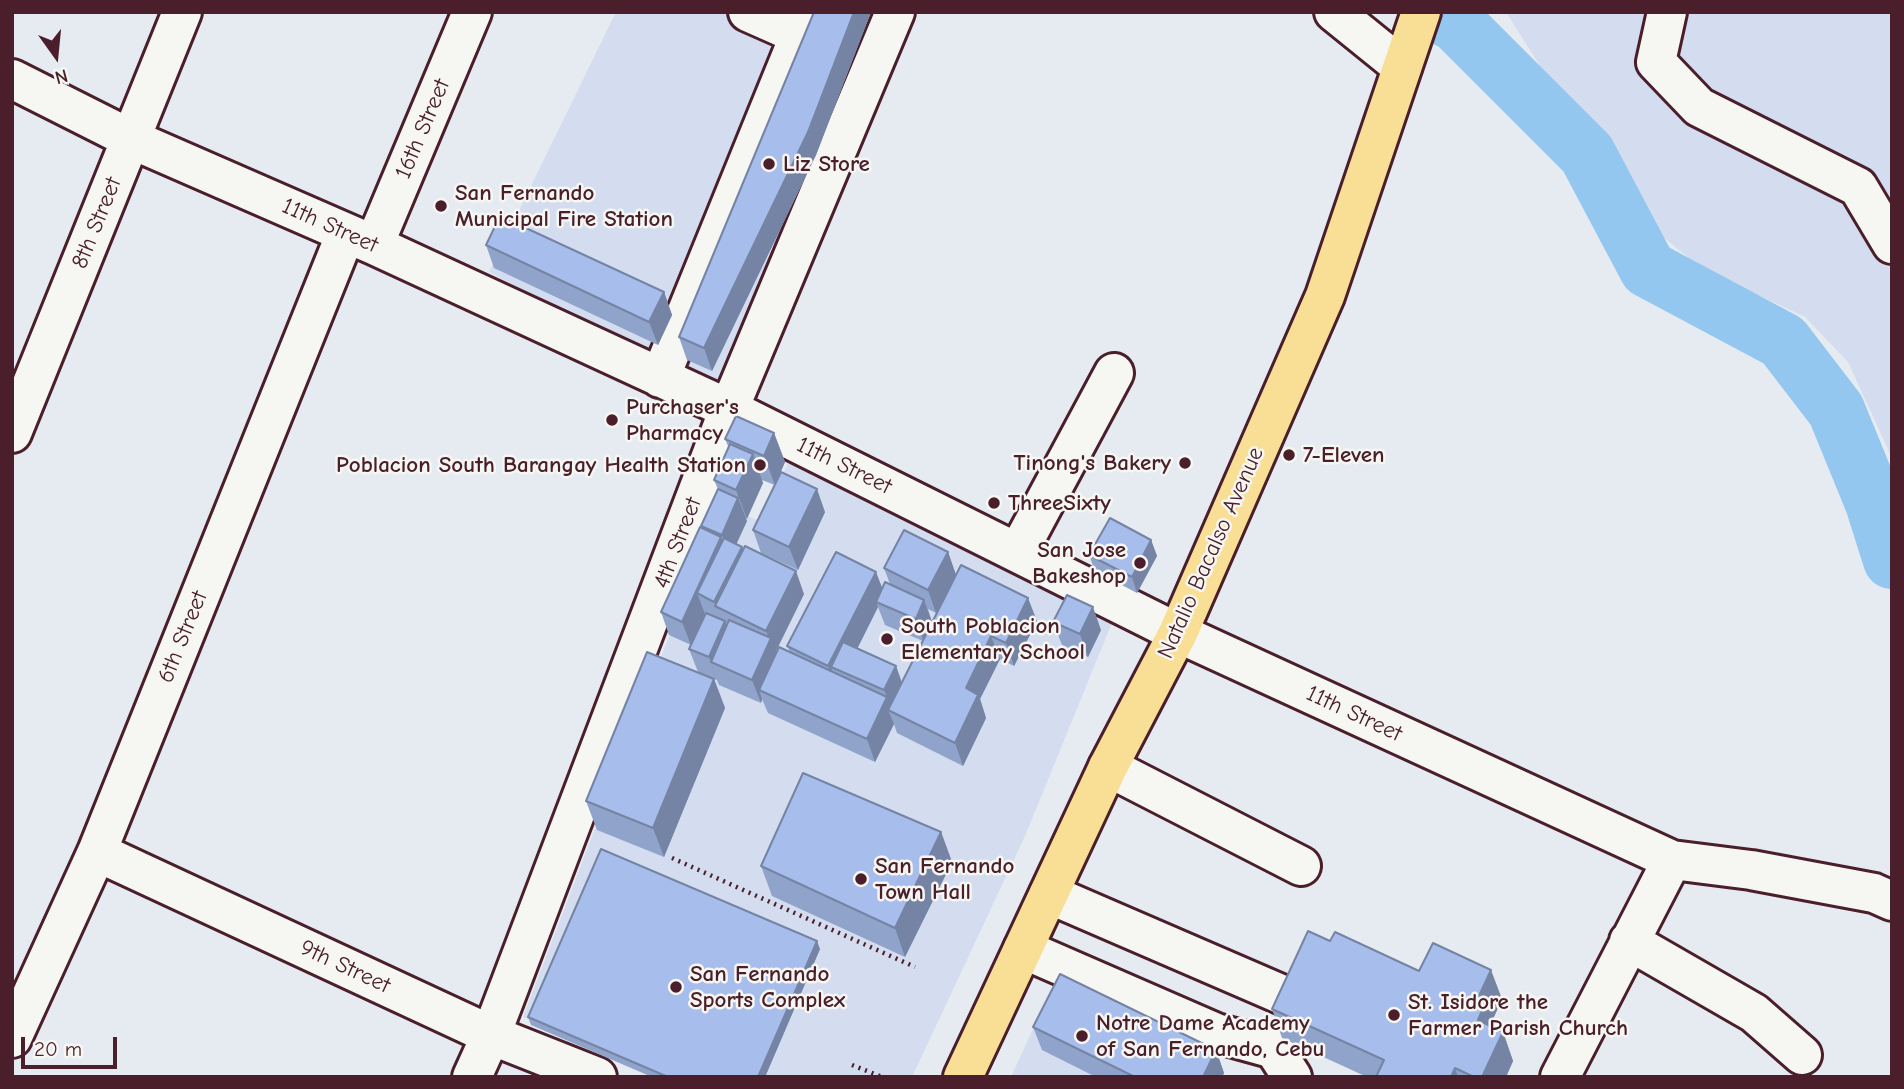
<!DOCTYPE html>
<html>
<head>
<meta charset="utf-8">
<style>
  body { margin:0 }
  #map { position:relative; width:1904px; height:1089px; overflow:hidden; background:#e6ebf1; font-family:"Comic Neue",sans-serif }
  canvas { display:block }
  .frame { position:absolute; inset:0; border:14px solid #4a1f2b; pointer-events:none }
  .north { position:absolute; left:21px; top:21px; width:70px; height:70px; -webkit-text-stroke:5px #f6f6f2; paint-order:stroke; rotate:165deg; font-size:19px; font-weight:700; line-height:28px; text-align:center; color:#4a1f2b }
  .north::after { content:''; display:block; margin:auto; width:24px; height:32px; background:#4a1f2b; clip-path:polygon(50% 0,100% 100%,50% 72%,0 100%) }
  .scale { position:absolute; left:21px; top:1037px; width:96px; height:32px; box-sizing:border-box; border:4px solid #4a1f2b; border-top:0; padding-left:9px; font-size:21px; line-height:24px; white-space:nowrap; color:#4a1f2b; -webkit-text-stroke:5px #f6f6f2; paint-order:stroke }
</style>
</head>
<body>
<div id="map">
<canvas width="1904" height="1089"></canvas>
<div class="frame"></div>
<div class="north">N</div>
<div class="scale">20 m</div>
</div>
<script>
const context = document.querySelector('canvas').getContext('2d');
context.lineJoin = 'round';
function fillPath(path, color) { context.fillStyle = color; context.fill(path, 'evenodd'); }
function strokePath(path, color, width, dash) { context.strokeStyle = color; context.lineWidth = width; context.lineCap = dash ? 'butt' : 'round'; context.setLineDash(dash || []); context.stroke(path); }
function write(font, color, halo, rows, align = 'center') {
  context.font = font + ' "Comic Neue",sans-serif'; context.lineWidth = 5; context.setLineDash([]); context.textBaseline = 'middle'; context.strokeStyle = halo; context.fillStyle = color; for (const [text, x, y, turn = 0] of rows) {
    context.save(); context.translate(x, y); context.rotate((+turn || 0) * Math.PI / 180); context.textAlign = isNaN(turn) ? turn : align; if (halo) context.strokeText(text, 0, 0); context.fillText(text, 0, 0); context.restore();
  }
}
const built = new Path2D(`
  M616 12H876L716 397 489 272Z
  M1506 12H1892V458L1848 362 1805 317 1701 268 1646 223 1564 104Z
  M789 461 1118 608 1025 836 912 1077H665L523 1017 656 669 722 506 760 521Z
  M1048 996 1223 1077H1011Z`);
const river = new Path2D(`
  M1435 12 1456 23 1587 154 1648 269 1783 341 1836 410 1874 503 1892 560`);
const path = new Path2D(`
  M672 858 915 967
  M852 1065 882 1077`);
const minor = new Path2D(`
  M748 12 800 35
  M1334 12 1402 67
  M1667 12 1656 62 1699 107 1858 187 1892 244
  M12 79 131 139 374 245 729 409 1178 633 1672 860 1751 870 1874 893 1892 901
  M374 245 472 12
  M660 378 809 12
  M12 433 182 12
  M1018 552 1114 373
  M1108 767 1301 866
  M97 852 491 1035 597 1077
  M1049 894 1299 1002
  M1629 941 1754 1013 1802 1055
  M1023 949 1216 1033 1274 1049 1292 1077
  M12 1038 97 852 346 233
  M472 1077 491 1035 729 409 895 12
  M1560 1077 1672 860`);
const highway = new Path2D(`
  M963 1077 1108 767 1178 633 1325 296 1421 12`);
const wall = new Path2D(`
  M814 12H871L816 155 712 371 687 360 679 337Z
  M486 245 664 292 672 315 658 345 494 268Z
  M774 433 785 462 775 485 762 480 763 483 746 519 747 521 736 544 742 547 743 550 804 594 776 651V653L790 652 787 646 890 584 884 568 948 552 956 575 1037 621 1014 666 1000 659 980 699 986 718 963 766 897 733 894 724 875 762 768 713 762 699 761 703 719 685 717 680 714 679 725 708 664 857 597 830 586 801 698 672 689 649 705 614 691 645 669 635 661 612 702 528 701 526 718 489 714 480 729 448 725 439ZM948 590 932 622 928 609 936 613ZM878 607 885 625 923 641 902 683 896 666 857 649Z
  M825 512 798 570 761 553 753 530Z
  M1151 540 1157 556 1137 593 1095 571 1089 555Z
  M1053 622 1101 630 1088 657 1062 645Z
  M941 832 952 862 905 957 772 896 761 866Z
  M1330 941 1502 999 1493 1019 1496 1029 1503 1032 1513 1061 1506 1077H1367L1282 1038 1272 1009Z
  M820 949 765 1077H652L531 1025 528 1017Z
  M1033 1027 1216 1050 1224 1073 1222 1077H1096L1042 1050Z`);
const shadedWall = new Path2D(`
  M854 12H871L816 155 712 371 704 348Z
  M664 292 672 315 658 345 649 322Z
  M774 433 785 462 775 485 764 456Z
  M753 454 763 483 747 519 736 490Z
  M817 489 825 512 798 570 789 547Z
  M738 498 747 521 730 558 722 535Z
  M721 537 729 560 697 593 705 614 691 645 682 622Z
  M1151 540 1157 556 1137 593 1132 577Z
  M742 547 750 570 716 606 714 602Z
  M948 552 956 575 936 613 928 590Z
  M796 571 804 594 776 651 779 661 759 690 762 699 761 703 752 680 770 641 766 631Z
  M876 572 885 595 876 602 878 607 845 673 831 667 838 686 836 689 828 666Z
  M1028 598 1037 621 1014 666 1006 643Z
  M924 600 932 622 924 642 916 619Z
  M1093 607 1101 630 1088 657 1080 634Z
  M725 621 733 644 711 662 717 680 709 657Z
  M991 636 1000 659 980 699 986 718 963 766 955 743 966 688Z
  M896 666 904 689 893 713 892 712 888 710 894 724 875 762 867 739 887 697 884 690Z
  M714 679 725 708 664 857 653 828Z
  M941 832 952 862 905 957 895 928Z
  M817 941 820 949 765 1077H758Z
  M1491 970 1502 999 1493 1019 1497 1031 1478 1020V998Z
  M1503 1032 1513 1061 1506 1077H1482Z
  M1216 1050 1224 1073 1222 1077H1203Z
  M1455 1068 1458 1077H1451Z`);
const building = new Path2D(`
  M814 12H854L808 132 704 348 679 337Z
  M500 216 664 292 649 322 486 245Z
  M736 416 774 433 764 456 725 439Z
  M730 444 753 454 736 490 714 480Z
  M781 472 817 489 789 547 753 530Z
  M718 489 738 498 722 535 701 526Z
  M1110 518 1151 540 1132 577 1089 555Z
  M700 527 721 537 682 622 661 612Z
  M904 530 948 552 928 590 884 568Z
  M724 538 742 547 714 602 697 593Z
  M745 546 796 571 766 631 715 606Z
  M836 552 876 572 828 666 787 646Z
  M961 565 1028 598 1006 643 991 636 966 688 978 695 955 743 888 710Z
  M885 582 924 600 916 619 876 602Z
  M1067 595 1093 607 1080 634 1053 622Z
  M706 613 725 621 709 657 689 649Z
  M729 620 771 638 752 680 711 662Z
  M843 642 896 666 884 690 831 667Z
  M779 647 887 697 867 739 759 690Z
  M647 652 714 679 653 828 586 801Z
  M803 773 941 832 895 928 761 866Z
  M601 849 817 941 758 1077H668L528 1017Z
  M1308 931 1330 941 1335 932 1419 971 1433 943 1491 970 1478 998 1486 1001 1478 1020 1503 1032 1482 1077H1474L1455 1068 1451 1077H1376L1384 1060 1272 1009Z
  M1060 974 1216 1050 1203 1077H1135L1033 1027Z`);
const markers = [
  [769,164,7,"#4a1f2b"],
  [441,206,7,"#4a1f2b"],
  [612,420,7,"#4a1f2b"],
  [1289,455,7,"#4a1f2b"],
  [1185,463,7,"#4a1f2b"],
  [760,465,7,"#4a1f2b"],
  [994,503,7,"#4a1f2b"],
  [1140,563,7,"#4a1f2b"],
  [887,639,7,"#4a1f2b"],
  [861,879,7,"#4a1f2b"],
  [676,987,7,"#4a1f2b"],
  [1394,1015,7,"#4a1f2b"],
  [1082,1036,7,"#4a1f2b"]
];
const streetNames = [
  ["16th Street",423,129,-67],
  ["8th Street",97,223,-68],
  ["11th Street",330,226,24],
  ["11th Street",844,466,26],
  ["4th Street",678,543,-69],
  ["Natalio Bacalso Avenue",1211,553,-66],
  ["6th Street",183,637,-68],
  ["11th Street",1354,714,25],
  ["9th Street",345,967,25]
];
const poiNames = [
  ["Liz Store",783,164],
  ["San Fernando",455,193],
  ["Municipal Fire Station",455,219],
  ["Purchaser's",626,407],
  ["Pharmacy",626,433],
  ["7-Eleven",1303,455],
  ["Tinong's Bakery",1171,463,"right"],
  ["Poblacion South Barangay Health Station",746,465,"right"],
  ["ThreeSixty",1008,503],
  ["San Jose",1126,550,"right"],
  ["Bakeshop",1126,576,"right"],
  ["South Poblacion",901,626],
  ["Elementary School",901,652],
  ["San Fernando",875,866],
  ["Town Hall",875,892],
  ["San Fernando",690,974],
  ["Sports Complex",690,1000],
  ["St. Isidore the",1408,1002],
  ["Farmer Parish Church",1408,1028],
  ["Notre Dame Academy",1096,1023],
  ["of San Fernando, Cebu",1096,1049]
];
fillPath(built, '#d3ddef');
strokePath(river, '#93c7f0', 58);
strokePath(minor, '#4a1f2b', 44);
strokePath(highway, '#4a1f2b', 44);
strokePath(path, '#4a1f2b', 4.5, [2, 5]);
strokePath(minor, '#f6f6f2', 38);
strokePath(highway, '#f9df96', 38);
fillPath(wall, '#90a3ca');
fillPath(shadedWall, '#7584a4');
fillPath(building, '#a7bdeb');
strokePath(building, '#7584a4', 2);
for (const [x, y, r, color] of markers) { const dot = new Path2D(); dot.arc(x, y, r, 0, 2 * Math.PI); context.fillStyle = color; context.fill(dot); strokePath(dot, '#f6f6f2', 2.5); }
write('23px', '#4a1f2b', '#f6f6f2', streetNames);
write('bold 23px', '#4a1f2b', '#f6f6f2', poiNames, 'left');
</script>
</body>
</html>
